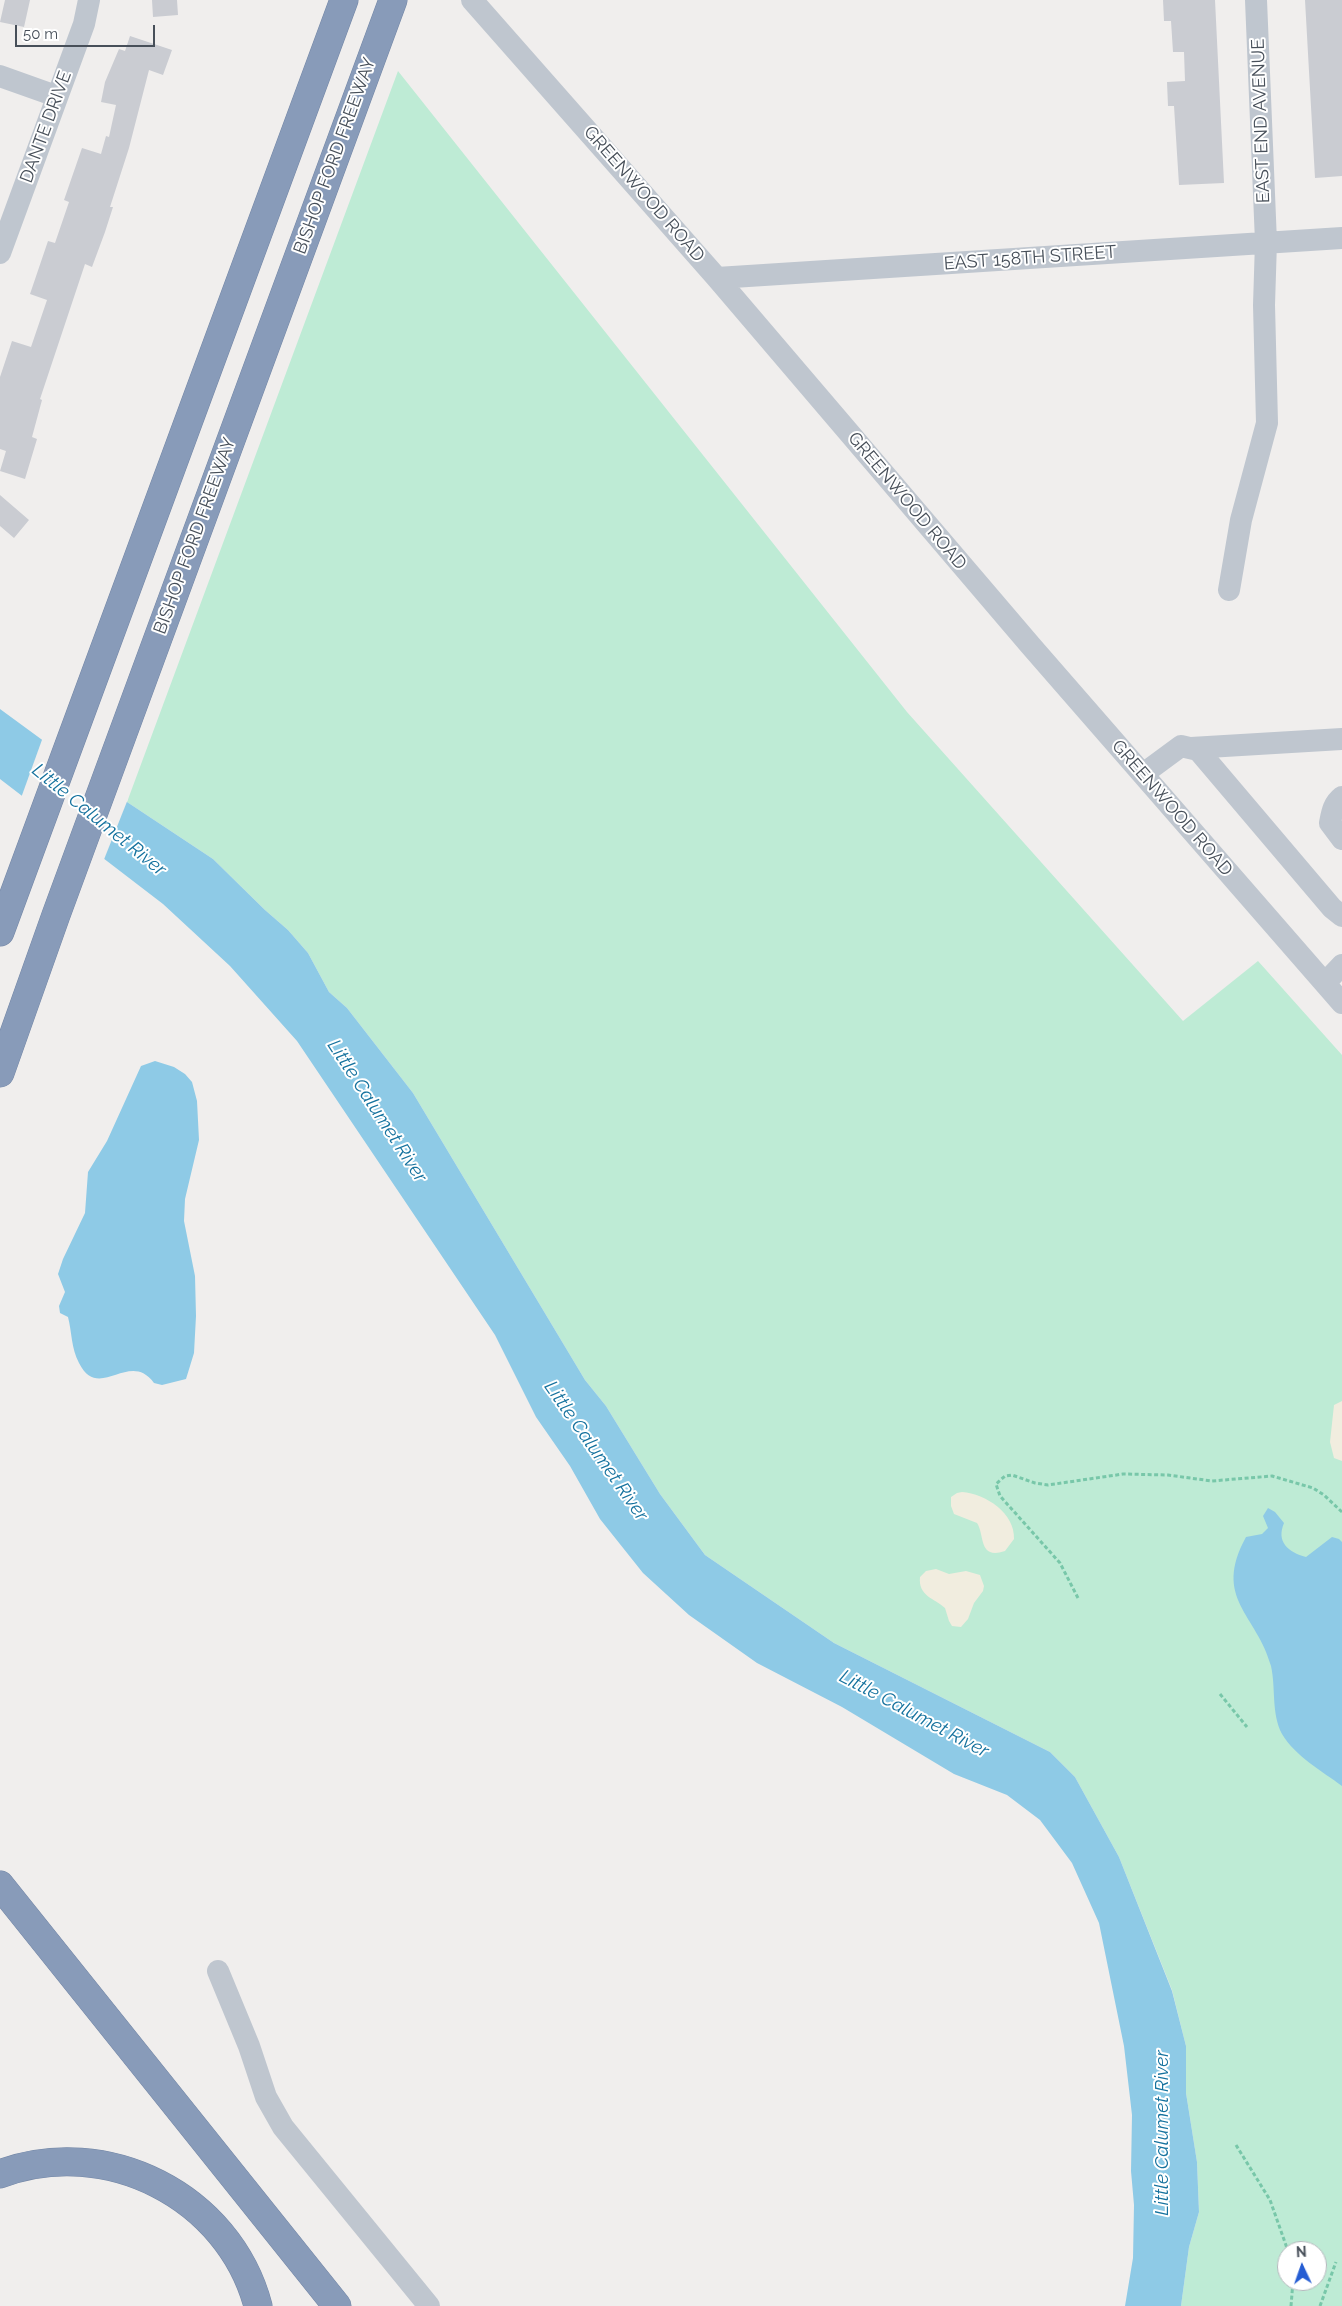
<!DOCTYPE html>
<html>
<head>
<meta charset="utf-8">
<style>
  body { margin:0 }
  #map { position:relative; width:1342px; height:2306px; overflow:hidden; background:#f0eeed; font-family:Raleway,sans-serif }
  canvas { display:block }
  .north { position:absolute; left:1277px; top:2241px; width:50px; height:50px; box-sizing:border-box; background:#fff; border:1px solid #b5b9bd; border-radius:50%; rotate:357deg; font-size:14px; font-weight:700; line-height:20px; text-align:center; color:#474f59 }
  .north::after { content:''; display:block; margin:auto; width:18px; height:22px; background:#255dd3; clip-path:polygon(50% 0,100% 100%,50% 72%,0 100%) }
  .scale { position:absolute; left:15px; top:25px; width:140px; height:22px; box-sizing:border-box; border:2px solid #474f59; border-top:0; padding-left:6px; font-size:15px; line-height:18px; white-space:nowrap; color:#474f59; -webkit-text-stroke:4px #fff; paint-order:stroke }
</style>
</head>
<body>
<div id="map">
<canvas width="1342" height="2306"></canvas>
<div class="north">N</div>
<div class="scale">50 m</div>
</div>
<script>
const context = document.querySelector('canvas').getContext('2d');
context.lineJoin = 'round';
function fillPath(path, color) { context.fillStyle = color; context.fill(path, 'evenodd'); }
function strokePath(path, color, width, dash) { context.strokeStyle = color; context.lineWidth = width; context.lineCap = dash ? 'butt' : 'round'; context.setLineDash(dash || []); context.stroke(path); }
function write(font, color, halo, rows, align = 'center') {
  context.font = font + ' Raleway,sans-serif'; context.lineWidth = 4; context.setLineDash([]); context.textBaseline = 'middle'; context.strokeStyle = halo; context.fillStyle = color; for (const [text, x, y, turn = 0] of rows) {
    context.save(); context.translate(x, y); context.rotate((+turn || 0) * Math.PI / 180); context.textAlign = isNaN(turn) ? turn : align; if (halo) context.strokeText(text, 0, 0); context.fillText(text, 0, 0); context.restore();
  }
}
const green = new Path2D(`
  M398 71 907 712 1183 1021 1258 961 1342 1055V2306H1181L1189 2247 1199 2212 1197 2162 1186 2093V2046L1172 1990 1119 1857 1075 1777 1050 1752 834 1643 705 1555 660 1494 606 1406 585 1380 413 1093 347 1008 329 992 308 953 288 930 265 910 213 859 127 802ZM1287 2251H1317V2281H1287Z`);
const sand = new Path2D(`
  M1342 1401V1461L1334 1458 1330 1442 1334 1405Z
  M962 1492C986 1494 1015 1513 1014 1539L1005 1551C978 1560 985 1535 977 1523L954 1514 951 1506V1497L957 1493Z
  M936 1569 949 1574 966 1571 980 1575 984 1586 983 1591 974 1603 968 1619 961 1627 952 1626 949 1621 945 1608C934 1598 918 1596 920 1577L926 1571Z`);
const water = new Path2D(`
  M0 709 127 802 213 859 265 910 288 930 308 953 329 992 347 1008 413 1093 585 1380 606 1406 660 1494 705 1555 834 1643 1050 1752 1075 1777 1119 1857 1172 1991 1186 2046V2093L1197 2162 1199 2212 1189 2247 1181 2306H1125L1133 2258 1134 2205 1131 2171 1132 2115 1124 2046 1099 1923 1072 1863 1040 1820 1007 1795 954 1774 842 1707 757 1663 689 1615 643 1573 600 1519 570 1466 536 1417 495 1335 297 1041 230 966 163 904 0 779Z
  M155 1061 174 1067 185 1074 192 1082 197 1101 199 1140 185 1199 184 1221 195 1276 196 1316 194 1353 186 1379 162 1385 154 1383C129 1349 99 1403 79 1363 71 1348 72 1332 68 1317L60 1313 59 1306 65 1292 58 1274 63 1259 85 1213 88 1172 107 1141 141 1066Z
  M1268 1508 1275 1512 1284 1523C1276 1542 1288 1552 1306 1557L1332 1537 1339 1539 1342 1542V1786C1322 1771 1295 1756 1282 1734 1271 1713 1276 1688 1271 1666 1257 1614 1212 1599 1246 1537L1262 1534 1268 1528 1263 1516Z`);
const pier = new Path2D(`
  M43 737 128 799 103 862 21 798Z`);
const building = new Path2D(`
  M5 0H30L24 27 0 22Z
  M152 0H177L178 15 153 17Z
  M1163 0H1215L1224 183 1179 185 1174 106H1168L1167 82 1185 81 1184 52H1173L1171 21H1164Z
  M1305 0H1342V176L1315 178Z
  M130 36 172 50 163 75 149 70 129 148 110 207H113L105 232 92 267 85 264 40 399 42 400 32 437 37 439 25 479 0 471 6 451 0 449V377L12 341 31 347 47 300 30 294 48 241 55 243 69 202 64 200 82 148 101 154 106 136 109 137 116 105 101 102 105 82 119 49 125 51Z
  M0 495 29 520 14 538 0 526Z`);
const path = new Path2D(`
  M1078 1598 1060 1563 1000 1496 996 1484 1005 1476 1012 1475 1035 1483 1048 1485 1123 1474 1168 1475 1212 1481 1272 1476 1313 1488 1324 1495 1342 1512
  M1220 1694 1247 1727
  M1236 2145 1270 2200 1288 2251
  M1291 2306 1293 2281
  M1320 2306 1336 2262`);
const minor = new Path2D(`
  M472 0 717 278 1031 646 1342 1003
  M0 76 56 96
  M0 253 84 24 89 0
  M717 278 1342 238
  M1229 590 1241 520 1267 423 1264 305 1266 242 1256 0
  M1191 748 1342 739
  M1143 774 1181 746 1198 750 1332 908 1342 916
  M1342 797C1333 804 1332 813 1330 823L1342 839
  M1325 983 1342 965
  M218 1971 249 2046 266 2097 283 2127 429 2306`);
const highway = new Path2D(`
  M0 932 344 0
  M0 1073 56 915 393 0
  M0 1885 337 2306
  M0 2174C106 2134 229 2196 258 2306`);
const streetNames = [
  ["EAST END AVENUE",1261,121,-92],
  ["DANTE DRIVE",46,127,-70],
  ["BISHOP FORD FREEWAY",335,156,-70],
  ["GREENWOOD ROAD",644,194,49],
  ["EAST 158TH STREET",1030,258,-4],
  ["GREENWOOD ROAD",907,501,50],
  ["BISHOP FORD FREEWAY",195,536,-70],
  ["GREENWOOD ROAD",1172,808,49]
];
const waterNames = [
  ["Little Calumet River",99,820,39],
  ["Little Calumet River",377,1111,57],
  ["Little Calumet River",596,1451,55],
  ["Little Calumet River",914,1714,28],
  ["Little Calumet River",1162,2133,-90]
];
fillPath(green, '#beebd5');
fillPath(sand, '#f1eddf');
fillPath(water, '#8ecae6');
fillPath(pier, '#f0eeed');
fillPath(building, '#caccd2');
strokePath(highway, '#7386a5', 29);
strokePath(path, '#78c7a9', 3, [4, 2.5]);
strokePath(minor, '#bfc6cf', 22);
strokePath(highway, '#889bb9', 28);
write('18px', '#474f59', '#fff', streetNames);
write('italic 19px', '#15729e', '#fff', waterNames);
</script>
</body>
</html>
